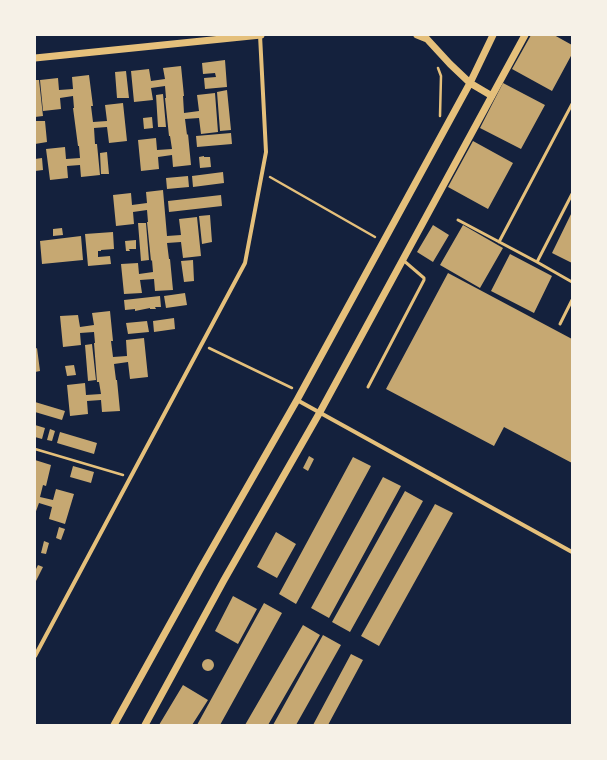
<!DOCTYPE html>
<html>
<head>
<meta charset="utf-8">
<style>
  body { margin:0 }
  #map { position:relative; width:607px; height:760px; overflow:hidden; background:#14213d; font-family:"Roboto Condensed",sans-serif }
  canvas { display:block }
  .frame { position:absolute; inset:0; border:36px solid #f6f1e7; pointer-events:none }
</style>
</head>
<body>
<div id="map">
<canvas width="607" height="760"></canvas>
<div class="frame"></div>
</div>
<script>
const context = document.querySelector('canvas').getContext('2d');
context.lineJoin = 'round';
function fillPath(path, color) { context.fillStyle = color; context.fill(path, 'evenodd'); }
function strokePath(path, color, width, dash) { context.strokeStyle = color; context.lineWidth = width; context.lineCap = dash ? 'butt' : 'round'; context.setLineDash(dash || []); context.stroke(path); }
const building = new Path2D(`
  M531 35H554L572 45V54L552 91 512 69Z
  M225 60 227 87 205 89 204 78 216 77 215 73 203 74 202 63Z
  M181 66 184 96H183L184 113 199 111 197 95 215 93 218 132 201 134 199 118 185 119 187 135 188 134 191 165 173 167 172 155 158 157 159 169 141 171 138 140 156 138 157 150 172 149 170 136H169L165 98H166L165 86 151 88 153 100 134 102 131 71 149 69 151 81 165 79 163 68Z
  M126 71 129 98H117L115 72Z
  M89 75 93 106H91L93 122 107 121 105 105 123 103 127 141 109 143 107 127 94 128 95 144H97L100 175 81 177 80 165 67 166 68 178 50 180 46 149 65 147 66 159 80 158 79 146H78L73 108H74L73 96 60 98 61 109 43 111 40 80 58 78 59 90 73 89 72 77Z
  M35 80H39L43 116 35 117Z
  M503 83 545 105 521 149 480 128Z
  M227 90 231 130 220 131 217 92Z
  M163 94 166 127H158L156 95Z
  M152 117 153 128 144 129 143 118Z
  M35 121H45L47 142 35 144Z
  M231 133 232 144 197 147 196 136Z
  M473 141 513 163 488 209 448 187Z
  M107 152 109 174H101L100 153Z
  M204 156V157H210L211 167 200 168 199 157Z
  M42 158 43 170 35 171V159Z
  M223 172 224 183 193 187 192 176Z
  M188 176 189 187 167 189 166 178Z
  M163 190 167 236 181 235 179 219 197 217 201 256 183 258 181 242 167 243 169 259H170L173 290 155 291 154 279 140 280 142 293 124 294 121 264 138 263 139 274 153 272 152 260 151 261 147 222H148L147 210 133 212 134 224 116 226 113 195 131 193 132 205 147 203 146 192Z
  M221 195 222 206 169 212 168 201Z
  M572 212V263L552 253Z
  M210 215 212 242 202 244 199 216Z
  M138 223H146L149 260 141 261Z
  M433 225 449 235 433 262 417 252Z
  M463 225 503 248 480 288 440 265Z
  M62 228 63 235 53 236V229Z
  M113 232 114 249 101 250V251H98V257L110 256 111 264 88 266 85 234Z
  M81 236 83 260 42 264 40 241Z
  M136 240V249H129L130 251H126L125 241Z
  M510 254 552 276 534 313 491 291Z
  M193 260 194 281 184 282 181 261Z
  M448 273 572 339V463L504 427 494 446 386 389Z
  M185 293 187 305 166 308 164 296Z
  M160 296 161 307H155L156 309H150V308L135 311V309L125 310 124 300Z
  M110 311 113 341H111L113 357 127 356 126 340 144 338 148 377 130 379 128 362 114 364 116 380H117L120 411 102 412 101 400 87 401 88 414 70 416 67 385 85 383 86 395 101 394 99 382H97L94 343H95L94 332 80 333 81 345 63 347 60 316 78 315 80 327 94 325 92 313Z
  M174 318 175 329 154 332 153 321Z
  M147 321 149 332 128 334 126 323Z
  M92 344 96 380 88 381 85 345Z
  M37 348 40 371 35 372V349Z
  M74 365 76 375 67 376 65 366Z
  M35 402 65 411 62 420 35 412Z
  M35 425 45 428 42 439 35 437Z
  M50 429 55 431 52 441 47 440Z
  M60 432 97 443 94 454 57 443Z
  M309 456 314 459 308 471 303 468Z
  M353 457 371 466 296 604 279 594Z
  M35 460 51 465 46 486 43 485 40 497 53 500 56 489 74 494 65 524 49 519 52 507 39 503 35 514Z
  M73 466 94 472 91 483 70 477Z
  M383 477 401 486 329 618 311 608Z
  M405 491 423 501 350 632 332 622Z
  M435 504 453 513 379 646 361 636Z
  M59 527 65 529 61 540 56 538Z
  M276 532 296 544 277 578 257 567Z
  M44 541 49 543 46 554 41 553Z
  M38 565 43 567 35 583V571Z
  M233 596 257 609 238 644 215 631Z
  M264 603 282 613 220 725H197Z
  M303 625 320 635 268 725H245Z
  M323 635 341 645 296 725H273Z
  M351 654 363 660 328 725H313Z
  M202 665a6 6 0 1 1 12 0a6 6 0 1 1-12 0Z
  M183 685 208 700 192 725H159Z`);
const path = new Path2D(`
  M438 68 441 76 440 116
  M270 177 375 237
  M209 348 292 388
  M35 449 123 475`);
const service = new Path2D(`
  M458 220 537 262 572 282
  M499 242 572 104
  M537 262 572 194
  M560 324 572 300
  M368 387 424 280V278L403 260`);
const minor = new Path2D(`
  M297 400 572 552
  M35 656 245 263 266 152 260 35`);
const tertiary = new Path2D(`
  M417 35 427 39 450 64 470 83 492 96
  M35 58 261 35
  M114 725 201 568 297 400 470 83 493 35
  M145 725 224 580 320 412 525 35`);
fillPath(building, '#c6a872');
strokePath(path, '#e5c07b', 2.5);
strokePath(service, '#e5c07b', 3);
strokePath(minor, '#e5c07b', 4);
strokePath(tertiary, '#e5c07b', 7);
</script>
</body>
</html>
